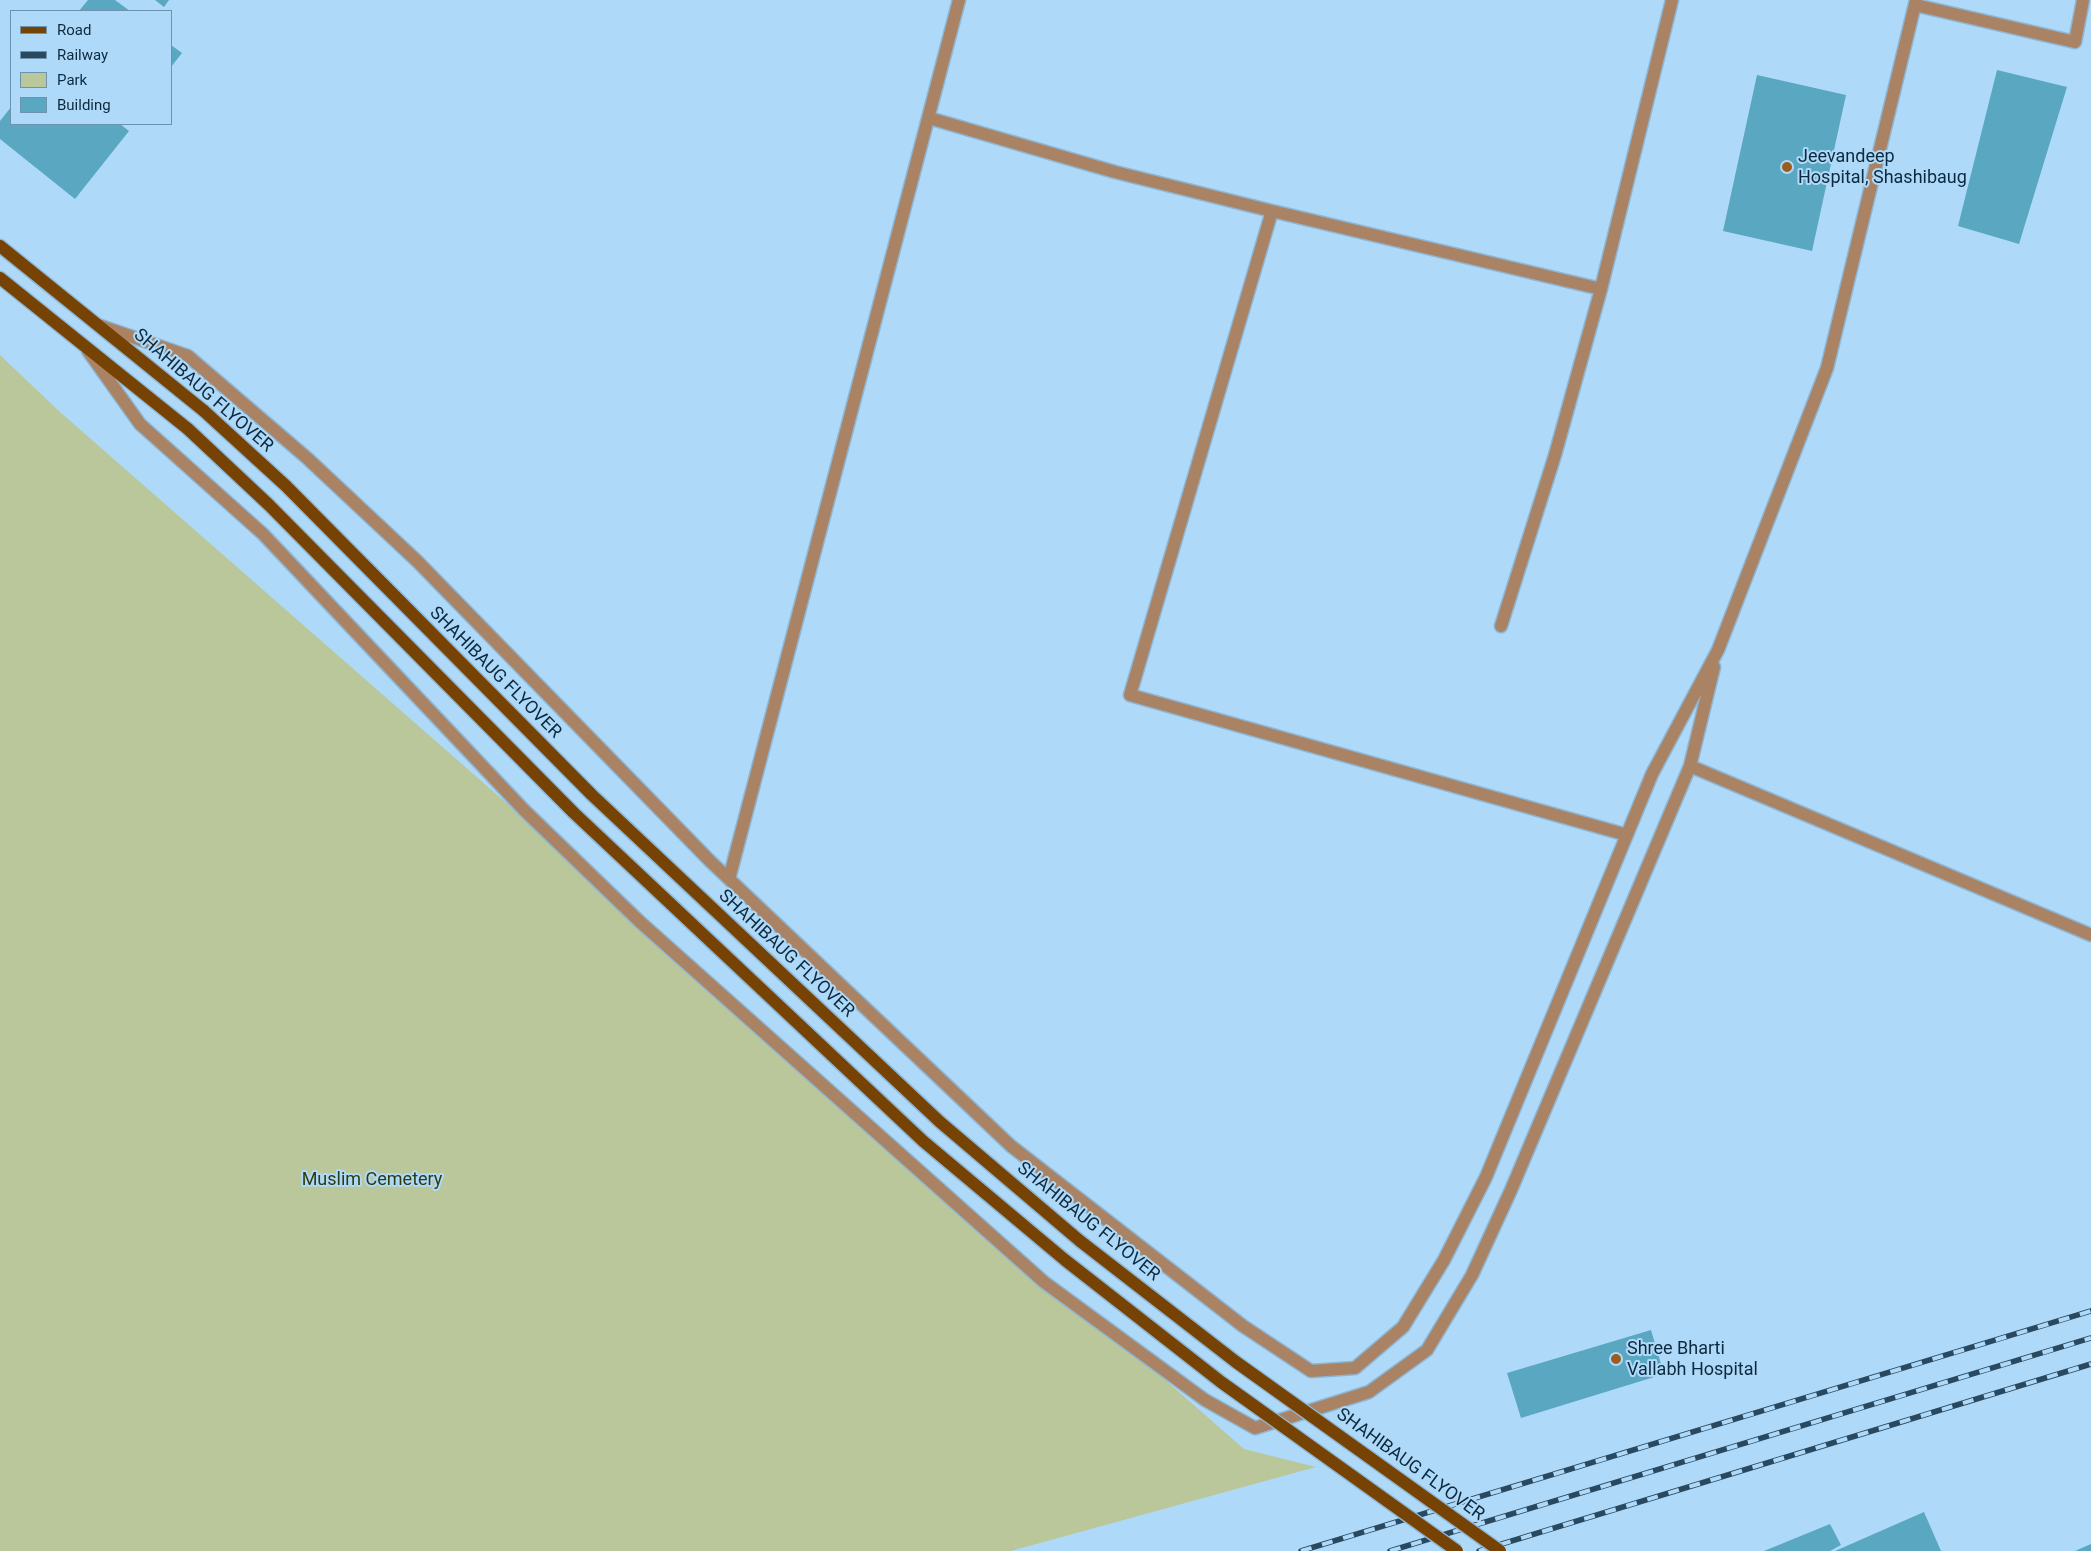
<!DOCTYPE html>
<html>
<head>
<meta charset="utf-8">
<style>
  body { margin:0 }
  #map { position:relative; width:2091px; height:1551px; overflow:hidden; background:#afd9f9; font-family:Roboto,sans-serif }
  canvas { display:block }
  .legend { position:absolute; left:10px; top:10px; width:162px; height:115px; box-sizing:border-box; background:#afd9f9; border:1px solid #6e93af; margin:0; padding:6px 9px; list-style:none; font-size:15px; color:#0c2a3f }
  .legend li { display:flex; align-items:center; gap:10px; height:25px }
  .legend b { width:25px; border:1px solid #6e93af }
</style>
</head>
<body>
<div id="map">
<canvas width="2091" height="1551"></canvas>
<ul class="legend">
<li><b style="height:6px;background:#774304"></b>Road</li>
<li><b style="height:6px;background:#294960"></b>Railway</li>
<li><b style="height:14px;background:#b9c79a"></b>Park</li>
<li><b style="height:14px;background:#5aa7c1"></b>Building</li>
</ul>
</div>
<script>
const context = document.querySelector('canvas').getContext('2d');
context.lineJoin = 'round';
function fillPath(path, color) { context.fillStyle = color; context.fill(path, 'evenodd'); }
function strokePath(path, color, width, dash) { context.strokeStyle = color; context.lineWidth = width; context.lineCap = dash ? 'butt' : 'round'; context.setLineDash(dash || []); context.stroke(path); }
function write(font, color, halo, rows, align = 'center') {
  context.font = font + ' Roboto,sans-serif'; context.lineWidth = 4; context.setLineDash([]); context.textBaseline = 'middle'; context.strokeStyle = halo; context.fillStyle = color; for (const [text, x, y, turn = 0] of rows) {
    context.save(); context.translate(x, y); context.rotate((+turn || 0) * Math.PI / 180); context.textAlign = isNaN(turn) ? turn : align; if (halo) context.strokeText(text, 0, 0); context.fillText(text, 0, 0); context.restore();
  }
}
const green = new Path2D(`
  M0 355 60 412 1244 1449 1316 1467 1011 1551H0Z`);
const building = new Path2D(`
  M88 0H115L130 11H79Z
  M155 0H169L164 7Z
  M171 45 182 53 171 67Z
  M1997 70 2067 87 2019 244 1958 226Z
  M1757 75 1846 95 1812 251 1723 231Z
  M11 107V124H120L129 131 75 199 0 139V121Z
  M1651 1330 1664 1374 1521 1418 1507 1373Z
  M1924 1512 1941 1551H1835Z
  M1830 1524 1841 1545 1830 1551H1764Z
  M2091 1544V1551H2075Z`);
const minor = new Path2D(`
  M1915 5 2075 42 2083 0
  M929 118 1115 172 1272 211 1601 289 1672 0
  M1272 211 1130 695 1627 835
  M98 325 188 356 307 458 417 561 710 861 1011 1146 1243 1326 1311 1371 1355 1368 1403 1327 1444 1260 1486 1177 1652 774 1718 650 1827 368 1916 0
  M88 351 140 424 263 534 524 810 639 921 1044 1282 1205 1400 1255 1428 1369 1392 1427 1350 1472 1275 1511 1190 1690 766 1714 667
  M1501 626 1555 455 1601 289
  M1690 766 2091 935
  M729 879 959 0`);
const major = new Path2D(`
  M0 246 204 411
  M0 278 188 429`);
const rail = new Path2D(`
  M1301 1551 2091 1311
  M1390 1551 2091 1338
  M1479 1551 2091 1364`);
const majorBridge = new Path2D(`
  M204 411 286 486 592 795 940 1122 1080 1241 1236 1362 1500 1551
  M188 429 269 505 574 813 923 1141 1065 1260 1221 1382 1457 1551`);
const markers = [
  [1787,167,6,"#995d1f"],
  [1616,1359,6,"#995d1f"]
];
const poiNames = [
  ["Jeevandeep",1798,157],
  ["Hospital, Shashibaug",1798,178],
  ["Shree Bharti",1627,1349],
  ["Vallabh Hospital",1627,1370]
];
const streetNames = [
  ["SHAHIBAUG FLYOVER",203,391,41],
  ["SHAHIBAUG FLYOVER",495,673,45],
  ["SHAHIBAUG FLYOVER",786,954,43],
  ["SHAHIBAUG FLYOVER",1088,1222,39],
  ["SHAHIBAUG FLYOVER",1410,1465,36]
];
const parkNames = [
  ["Muslim Cemetery",372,1180]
];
fillPath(green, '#b9c79a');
fillPath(building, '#5aa7c1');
strokePath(minor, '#8eb6d4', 15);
strokePath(major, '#8eb6d4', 15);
strokePath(minor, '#a98363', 12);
strokePath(major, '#774304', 12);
strokePath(rail, '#294960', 5.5);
strokePath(rail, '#afd9f9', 4, [11]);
strokePath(majorBridge, '#8eb6d4', 15, []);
strokePath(majorBridge, '#774304', 12);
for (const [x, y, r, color] of markers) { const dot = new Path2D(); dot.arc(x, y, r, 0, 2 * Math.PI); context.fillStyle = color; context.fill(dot); strokePath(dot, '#afd9f9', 2); }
write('18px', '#0c2a3f', '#afd9f9', poiNames, 'left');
write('18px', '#0c2a3f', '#afd9f9', streetNames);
write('18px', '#2f3b0c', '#afd9f9', parkNames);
</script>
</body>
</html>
